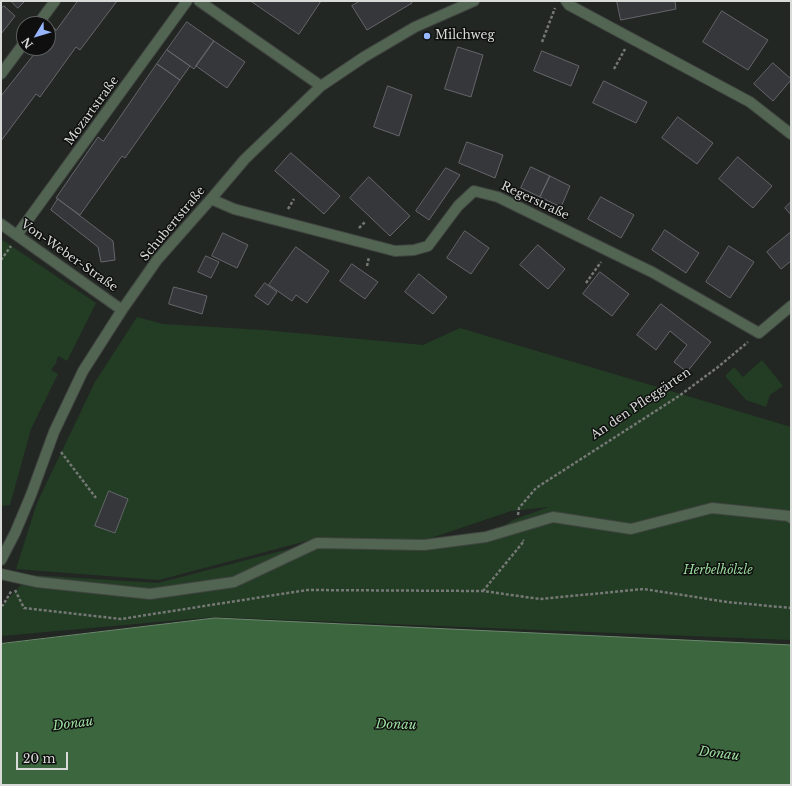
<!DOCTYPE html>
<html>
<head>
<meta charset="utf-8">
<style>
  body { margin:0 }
  #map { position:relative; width:792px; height:786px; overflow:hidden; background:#232723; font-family:"Libre Baskerville",serif }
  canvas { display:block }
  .frame { position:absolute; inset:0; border:2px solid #d9dbd9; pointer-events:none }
  .north { position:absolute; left:16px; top:16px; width:40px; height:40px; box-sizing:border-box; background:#0e0f0e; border:1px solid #5f615f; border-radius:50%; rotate:232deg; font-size:11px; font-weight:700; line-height:16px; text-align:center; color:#d9dbd9 }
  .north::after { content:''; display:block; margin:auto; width:14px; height:18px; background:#97b6fd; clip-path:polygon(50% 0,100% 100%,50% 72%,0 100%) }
  .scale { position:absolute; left:16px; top:752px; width:52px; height:18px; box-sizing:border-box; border:2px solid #d9dbd9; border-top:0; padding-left:5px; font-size:12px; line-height:14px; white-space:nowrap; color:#d9dbd9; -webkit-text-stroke:3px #0e0f0e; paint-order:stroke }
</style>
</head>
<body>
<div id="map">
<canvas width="792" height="786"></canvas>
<div class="frame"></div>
<div class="north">N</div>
<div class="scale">20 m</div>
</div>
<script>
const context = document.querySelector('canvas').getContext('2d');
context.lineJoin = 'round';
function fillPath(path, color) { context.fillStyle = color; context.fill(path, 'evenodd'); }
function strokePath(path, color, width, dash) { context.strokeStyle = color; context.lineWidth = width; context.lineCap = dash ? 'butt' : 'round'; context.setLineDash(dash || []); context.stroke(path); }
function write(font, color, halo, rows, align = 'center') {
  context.font = font + ' "Libre Baskerville",serif'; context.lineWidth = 3; context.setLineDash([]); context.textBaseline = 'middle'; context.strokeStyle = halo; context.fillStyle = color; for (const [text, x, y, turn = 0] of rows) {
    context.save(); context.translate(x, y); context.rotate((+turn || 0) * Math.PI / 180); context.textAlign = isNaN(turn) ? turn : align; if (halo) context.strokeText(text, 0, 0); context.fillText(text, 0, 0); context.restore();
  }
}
const green = new Path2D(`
  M1 239 96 303 67 361 58 356 56 363 51 370 58 374 31 429 10 505 1 506Z
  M137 317 163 324 264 330 423 345 460 328 791 427V640L214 617 1 636V607L30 575 158 583 316 542 423 544 486 537 513 520 549 507 511 511 422 541 314 539 159 580 16 569 37 503 95 382Z
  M762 360 783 386 770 395 766 407 746 400 725 376 734 367 743 377Z`);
const water = new Path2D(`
  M215 618 791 645V785H1V644Z`);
const building = new Path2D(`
  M11 1H25L18 8Z
  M78 1H117L80 50 76 47 40 97 36 94 1 141V96L39 48H48V36L54 28 56 30Z
  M251 1H321L299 34Z
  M360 1H411L412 3 367 30 352 6Z
  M617 1H675L676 9 621 20Z
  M4 6 15 16 1 34V9Z
  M722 11 768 40 748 70 703 42Z
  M187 22 214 41 194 69 167 50Z
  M214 41 245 62 227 88 196 66Z
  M458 47 483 55 471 97 445 89Z
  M167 50 190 66 180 80 157 64Z
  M542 51 579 66 571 86 534 71Z
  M773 63 791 79V80L773 101 754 84Z
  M157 64 180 80 125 158 122 156 80 215 56 198 98 137 103 141Z
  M604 81 647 102 636 123 593 103Z
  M388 86 412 95 399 136 374 127Z
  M678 117 713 143 697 164 662 138Z
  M467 142 503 155 495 178 459 163Z
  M291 153 340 196 324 214 275 171Z
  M738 157 772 186 753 208 719 179Z
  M531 167 550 176 540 197 521 188Z
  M446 168 460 175 429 220 416 211Z
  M550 176 570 186 561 207 540 197Z
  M369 177 410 216 390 236 350 198Z
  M601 197 634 215 621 238 588 219Z
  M58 199 113 241 115 260 101 262 98 247 51 210Z
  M791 202V215L785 208Z
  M665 230 699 253 686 273 652 250Z
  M465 231 489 248 471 274 447 258Z
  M223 233 248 245 237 268 212 256Z
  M790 233 791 235V261L781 269 767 252Z
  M538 245 565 269 548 289 520 265Z
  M729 246 754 262 730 298 706 282Z
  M296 247 329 271 307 303 296 295 292 301 269 285Z
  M206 256 219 262 211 278 198 272Z
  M352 264 378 282 365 299 340 281Z
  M600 272 629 294 612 316 583 294Z
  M419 274 447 297 433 314 405 292Z
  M265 283 277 292 268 305 255 296Z
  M174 287 207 296 202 314 169 304Z
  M661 304 711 342 687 372 674 362 687 345 670 331 656 350 637 335Z
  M109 491 128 499 115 533 95 526Z`);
const path = new Path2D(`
  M542 42 555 8
  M614 69 625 49
  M288 209 294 199
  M359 228 366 221
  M1 260 11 246
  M367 266 369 257
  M586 283 601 262
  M61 452 96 498
  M518 515 519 508 536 488 679 396 718 367 748 342
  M15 590 24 608 121 619 307 590 483 591 540 599 644 589 727 602 791 608
  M483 591 524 541 523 540
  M1 606 3 605 12 590`);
const minor = new Path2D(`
  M199 1 321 86
  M566 1 569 5 750 102 791 134
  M38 24 55 1
  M1 74 24 43
  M211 199 234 209 395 251 414 250 428 246 458 206 474 191 498 197 625 259 652 272 759 333 791 306
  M1 224 122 310
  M17 235 187 1
  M1 560 15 533 31 495 54 432 83 371 122 310 157 260 211 199 245 159 321 86 364 57 415 27 474 1
  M1 574 37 582 150 594 234 582 317 543 424 545 486 537 553 517 631 529 712 508 789 516 791 518`);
const markers = [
  [427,36,4,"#97b6fd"]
];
const poiNames = [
  ["Milchweg",435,36]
];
const streetNames = [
  ["Mozartstraße",92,111,-54],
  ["Regerstraße",535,201,25],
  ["Schubertstraße",173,224,-50],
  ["Von-Weber-Straße",69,256,35],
  ["An den Pfleggärten",641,404,-34]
];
const parkNames = [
  ["Herbelhölzle",718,571]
];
const waterNames = [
  ["Donau",73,724,-7],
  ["Donau",396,725,1],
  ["Donau",719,754,7]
];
fillPath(green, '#223d24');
fillPath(water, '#3c663e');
strokePath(water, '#6b896c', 1);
fillPath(building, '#35373b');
strokePath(building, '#64666b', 1);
strokePath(minor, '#404440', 12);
strokePath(path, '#757875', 2.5, [3, 2]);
strokePath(minor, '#526452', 10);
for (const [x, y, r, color] of markers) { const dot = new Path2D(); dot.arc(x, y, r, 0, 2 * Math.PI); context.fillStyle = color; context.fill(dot); strokePath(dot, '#0e0f0e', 1.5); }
write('12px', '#d9dbd9', '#0e0f0e', poiNames, 'left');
write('12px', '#d9dbd9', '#0e0f0e', streetNames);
write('italic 12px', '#98d89a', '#0e0f0e', parkNames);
write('italic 13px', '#9dde9f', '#0e0f0e', waterNames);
</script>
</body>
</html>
